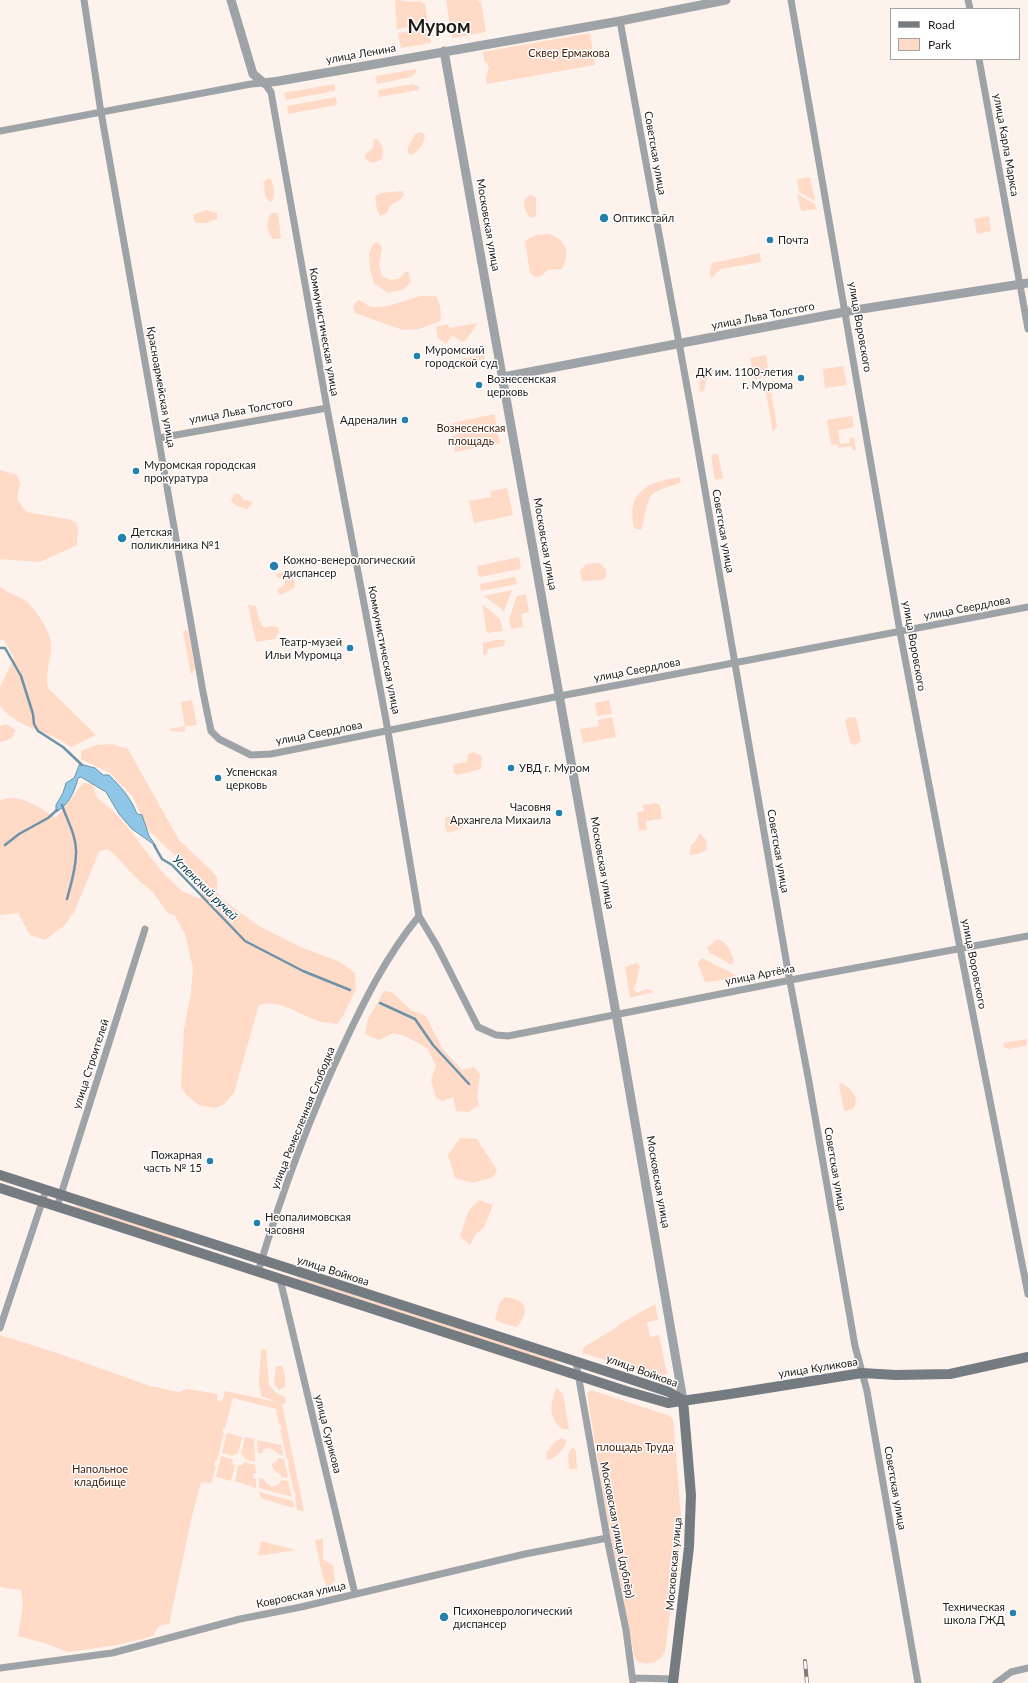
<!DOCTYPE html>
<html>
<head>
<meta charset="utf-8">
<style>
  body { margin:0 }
  #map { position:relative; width:1028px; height:1683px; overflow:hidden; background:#fef2ec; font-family:Lato,sans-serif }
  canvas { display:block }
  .legend { position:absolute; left:890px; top:8px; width:130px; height:52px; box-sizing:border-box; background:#fff; border:1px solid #a6a4a3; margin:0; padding:5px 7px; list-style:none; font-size:12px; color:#201b18 }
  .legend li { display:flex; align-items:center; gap:8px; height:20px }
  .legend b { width:20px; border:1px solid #a6a4a3 }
</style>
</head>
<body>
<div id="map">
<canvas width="1028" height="1683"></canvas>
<ul class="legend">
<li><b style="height:5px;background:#747c81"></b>Road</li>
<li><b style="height:11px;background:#fedac7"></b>Park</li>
</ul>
</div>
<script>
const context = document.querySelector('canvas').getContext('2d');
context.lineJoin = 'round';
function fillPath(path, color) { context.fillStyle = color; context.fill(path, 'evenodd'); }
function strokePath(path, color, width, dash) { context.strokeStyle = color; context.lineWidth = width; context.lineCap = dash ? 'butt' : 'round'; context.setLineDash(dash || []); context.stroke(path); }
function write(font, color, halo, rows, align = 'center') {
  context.font = font + ' Lato,sans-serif'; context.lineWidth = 3; context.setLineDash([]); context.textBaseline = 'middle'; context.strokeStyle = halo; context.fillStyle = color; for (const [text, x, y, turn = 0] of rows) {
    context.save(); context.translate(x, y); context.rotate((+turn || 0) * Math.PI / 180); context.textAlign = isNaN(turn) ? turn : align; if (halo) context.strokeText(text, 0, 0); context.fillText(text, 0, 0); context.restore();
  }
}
const green = new Path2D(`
  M395 0C404 0 411 3 420 1L425 4 428 23 397 29Z
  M446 0H477L481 2 486 32 452 38Z
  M428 28 431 43 401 48 398 33Z
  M590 33 595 65 487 84 486 78 489 67 484 60 483 52Z
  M416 69V72L411 77 377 84 376 76Z
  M334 84 335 91 286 100 284 93Z
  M413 84 419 87V90L379 97 378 90Z
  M336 97 337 105 288 114 287 106Z
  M421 132 425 135C424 143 419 151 412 155L408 153V147L415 134Z
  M374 139H377C383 145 384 151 382 159L373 163 366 160 365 155 373 148Z
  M810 177 815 201 799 192 797 179Z
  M270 178C274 184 276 194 272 201L270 202 265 196 264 181Z
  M402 191 404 195C397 206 392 199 387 213L380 216 377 210 375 197 380 193Z
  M797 194 815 204 816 209 801 211Z
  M530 195 536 197V216L531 218C525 213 524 207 524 200Z
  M206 210 217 213V219L206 223H195L193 215Z
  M271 213H278L281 238 273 239C266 231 266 222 271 213Z
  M989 216 991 231 977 234 974 219Z
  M549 234C567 240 570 253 562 269L548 270 541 276 535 277 530 273 525 241 536 235Z
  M378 242 382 247 379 265 382 276 390 280 399 279 406 271 409 273 411 282 405 289 388 293 374 283 370 269 369 253 374 243Z
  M760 253 761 262 720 269 711 279 710 271 712 263Z
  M421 296H436C440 304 442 312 440 321L419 329 403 330 355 313 353 306 358 300C363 301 365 304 369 306 382 311 407 299 421 296Z
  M478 323 465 341 462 342 452 335 446 344 438 338 436 327 448 324 449 328Z
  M484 355 485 359 445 367 444 362Z
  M766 355 769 377 754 379 750 358Z
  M713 366 714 372 706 380 704 391 700 392C698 380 701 371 713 366Z
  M843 366 847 385 825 388 823 369Z
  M755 385 770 386 777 427 773 432 765 387 755 389Z
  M494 414 500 443 455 452 452 436 456 435 453 423Z
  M852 416 854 427 838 430 840 444 850 443 849 438 854 437 856 450H852V446L838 448 837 444 831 445 827 420Z
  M718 454 723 478 715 480 711 455Z
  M0 470 17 475 20 483 17 499 26 512 68 519 76 523 78 529 77 545 40 562 0 559Z
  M680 477V483C672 486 660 488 653 494 646 499 645 520 641 530L634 528C626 491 648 482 680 477Z
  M507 488 513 515 474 523 469 501 491 497 490 491Z
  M234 494H240L243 500 250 501 253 503 247 509 236 506 231 501Z
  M519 557 521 569 479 577 477 566Z
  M600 563 606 570V577L602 580 582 581 580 571 586 564Z
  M285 572H291L295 583 294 588 280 595 277 590 285 584V580L277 577 275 574Z
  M515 577 517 584 481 591 480 584Z
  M0 586C9 595 24 597 29 604 39 615 52 633 51 648 50 662 45 675 48 688L96 735 71 747C48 730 20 730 0 706V687L14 658 4 640H0Z
  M512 590 504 611 484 596Z
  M526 594 529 612 521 614 523 627 511 629 509 619 517 596Z
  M482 604 500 619 503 631 487 633Z
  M248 605 256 606 259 620 264 628 271 626 278 627 279 632 275 639 256 642Z
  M188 630 195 669 191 675 183 631Z
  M495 640H505L504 646 488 649 487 654 483 655V643Z
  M192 700 197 725 186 726 184 732 171 731 170 729 185 726 181 702Z
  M609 700 612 714 597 716 595 703Z
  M612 717 616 737 583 743 580 729 599 726 598 720Z
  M850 717 856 718 861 741 855 745 850 743 845 720Z
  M6 724 16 730 11 739 0 742V726Z
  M112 744 128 749 179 840 212 871 217 878V892L223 900 259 926 298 946 340 962 355 973 356 989 342 1018 337 1024C332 1023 326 1023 321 1022 301 1016 280 998 259 1005L234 1093 223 1105 215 1108 199 1105 186 1095 181 1086 184 1029 191 993 193 968 185 934 175 916 167 912 152 891 139 881 113 853 107 849 99 852 75 910 65 925 45 940 30 935 18 913 0 915V801C17 791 42 809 56 818L83 783 93 784 96 796 121 819 164 874 182 891 200 899 201 891 198 883 183 863 146 828 133 797 110 773 81 759V751L97 745Z
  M473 752 482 756 481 769 458 775 454 773 453 767 454 764 467 762 468 754Z
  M656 803 660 805 662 819 646 821 647 830 639 831 637 812 644 811 643 805Z
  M452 816 458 817 464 825 462 828 448 833 445 827V818Z
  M700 833 706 840 707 850 698 854 690 855 691 845 695 842Z
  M717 939C728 942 730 950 734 960L732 965 710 953 707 948Z
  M702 958 736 975 730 979 705 982 698 963Z
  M637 963 640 967C637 974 638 983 633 989L637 993C644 990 648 987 653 992L630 998 625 967Z
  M384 991 392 992 411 1010 426 1016 442 1048 462 1070 474 1067 480 1074 477 1097 479 1105 469 1112 456 1111 453 1097 443 1101 436 1098 431 1080 436 1066 427 1048 405 1036 393 1033 379 1040 365 1034 368 1019Z
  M1027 1039 1026 1046 1008 1049 1004 1047 1003 1043Z
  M842 1083C851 1090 861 1097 853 1109L844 1111 839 1084Z
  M460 1138 477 1139 497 1170 493 1177 473 1183 455 1178 448 1155Z
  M479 1200 493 1205 484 1227 475 1235 470 1245 460 1236 469 1210Z
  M75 1205 176 1237 177 1241 76 1208Z
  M297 1277 556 1359 557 1361 556 1364 297 1279Z
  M505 1297C526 1299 531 1310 517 1327L502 1323 495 1319 500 1302Z
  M655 1304 658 1320 647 1322 650 1337 659 1335 667 1374 663 1377 582 1353 584 1347 617 1327 618 1325Z
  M0 1335 57 1353 150 1386 179 1392 187 1389 217 1394V1400L222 1402 225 1391 277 1402 261 1396 259 1382 261 1349 266 1350 269 1385 275 1392 285 1397 286 1403 282 1404 304 1511 297 1510 295 1497 296 1496 295 1492H294L288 1464 289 1463 288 1459H287L280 1430 282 1429 281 1425H279L276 1409 233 1398 225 1428H223L222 1432H224L217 1461H215L214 1466H216L211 1483 201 1482 192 1516 169 1624 159 1626 153 1636 118 1645 68 1652 44 1643 18 1636 23 1605 21 1590 0 1587Z
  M276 1366H282L285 1376V1387L279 1390 274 1384Z
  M556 1388 563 1394 569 1429H562C548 1416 550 1406 556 1388Z
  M591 1390 667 1415 673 1419 681 1517 680 1539 665 1651C664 1654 662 1658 659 1659 652 1665 641 1665 635 1659L609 1531 587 1393Z
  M227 1433 242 1437 238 1453 232 1456 222 1453Z
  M245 1437 254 1439 255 1462 245 1459 244 1456 241 1454Z
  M561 1438 567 1440C562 1450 559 1457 547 1460L546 1453 555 1442Z
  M257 1440 281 1445 283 1456C276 1454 272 1446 264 1449L262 1453H258Z
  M572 1447 576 1451 577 1469H569L568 1455Z
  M221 1456 232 1459 233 1464 235 1465 231 1481 216 1477Z
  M278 1458 284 1459 288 1478 281 1477V1475L274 1470 271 1464 276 1462Z
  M244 1462 255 1465 256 1473H254L253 1478 256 1479V1488L235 1481 238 1466 242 1465Z
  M259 1478 265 1479V1482L272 1487 280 1483 281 1480 288 1481 292 1497 259 1488Z
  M259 1492 293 1501 294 1508 263 1499 261 1498Z
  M323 1539V1559L333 1565 335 1581 327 1587 322 1574 315 1540Z
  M261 1541 296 1550 258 1556Z`);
const water = new Path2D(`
  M80 764 95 768 103 775H109C121 787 131 798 137 814L142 815 149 836 156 846 132 829 119 814 106 792 81 777 78 778C75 791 68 806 56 812V805L63 793 66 783 74 778Z`);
const stream = new Path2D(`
  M0 648H5L21 676 33 714 34 724 38 731 63 747 82 765
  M62 805C67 820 77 837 76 853 76 869 71 884 67 899
  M5 845 19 834 48 818 57 810
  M154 845 162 859 172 865 245 941 303 971 350 990
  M380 1003 415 1019 433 1045 469 1084`);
const minor = new Path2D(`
  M84 0 100 106 203 692 211 731 219 739 251 755 271 754 560 696 1028 607
  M791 0 900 632 960 948 1028 1294
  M968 0 970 9
  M620 21 690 403 788 971 809 1082 855 1346 867 1391 918 1683
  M979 59 1028 329
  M0 131 251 84 264 83 271 92 327 408 386 720 419 916 437 946 478 1027 496 1035 508 1036 801 978 1028 936
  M159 438 327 408
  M57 1207 145 929
  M258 1272C281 1195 309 1118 344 1044 365 999 387 955 419 916
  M280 1279 355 1594
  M0 1328 46 1190
  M576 1362 607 1538 626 1630 633 1683
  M0 1668 112 1653 240 1619 301 1607 525 1554 607 1538
  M633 1678 673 1679
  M996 1683 1011 1672 1028 1668`);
const tertiary = new Path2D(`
  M231 0 253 74 264 83 279 81 620 21 726 0
  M444 51 622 1047 683 1400
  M503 377 855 310 1028 283`);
const secondary = new Path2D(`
  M0 1175 630 1379 669 1392 683 1400
  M0 1188 626 1391 668 1403 730 1394 862 1373 896 1375 950 1374 1028 1357
  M673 1683 689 1547 691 1495 683 1400`);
const rail = new Path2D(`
  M805 1661 807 1683`);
const markers = [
  [604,218,5,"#2381ae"],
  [770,240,4,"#2381ae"],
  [417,356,4,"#2381ae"],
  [801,378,4,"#2381ae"],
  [479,385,4,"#2381ae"],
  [405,420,4,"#2381ae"],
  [136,471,4,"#2381ae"],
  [122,538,5,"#2381ae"],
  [274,566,5,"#2381ae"],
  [350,648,4,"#2381ae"],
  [511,768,4,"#2381ae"],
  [218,778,4,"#2381ae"],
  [559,813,4,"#2381ae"],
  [210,1161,4,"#2381ae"],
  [257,1223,4,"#2381ae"],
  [1013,1613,4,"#2381ae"],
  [444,1617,5,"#2381ae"]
];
const parkNames = [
  ["Сквер Ермакова",569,53],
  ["Вознесенская",471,428],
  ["площадь",471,441],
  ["площадь Труда",635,1447],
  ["Напольное",100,1469],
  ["кладбище",100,1482]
];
const streetNames = [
  ["улица Ленина",361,54,-10],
  ["улица Карла Маркса",1006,145,80],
  ["Советская улица",655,153,80],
  ["Московская улица",488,225,80],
  ["улица Льва Толстого",763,316,-11],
  ["улица Воровского",860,327,80],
  ["Коммунистическая улица",324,332,80],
  ["Красноармейская улица",161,387,80],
  ["улица Льва Толстого",241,411,-10],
  ["Советская улица",723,531,80],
  ["Московская улица",545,544,80],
  ["улица Свердлова",967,608,-11],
  ["улица Воровского",914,646,80],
  ["Коммунистическая улица",384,650,79],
  ["улица Свердлова",637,670,-11],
  ["улица Свердлова",319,733,-11],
  ["Советская улица",778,851,80],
  ["Московская улица",602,863,80],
  ["улица Воровского",974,964,79],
  ["улица Артёма",760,975,-11],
  ["улица Строителей",91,1064,-72],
  ["улица Ремесленная Слободка",303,1118,-68],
  ["Советская улица",835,1169,80],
  ["Московская улица",658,1182,80],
  ["улица Войкова",333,1271,18],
  ["улица Куликова",818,1368,-9],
  ["улица Войкова",642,1371,20],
  ["улица Сурикова",328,1434,76],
  ["Советская улица",895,1488,80],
  ["Московская улица (дублёр)",617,1530,79],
  ["Московская улица",674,1564,-85],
  ["Ковровская улица",301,1595,-12]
];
const poiNames = [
  ["Оптикстайл",613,218],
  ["Почта",778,240],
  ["Муромский",425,350],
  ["городской суд",425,363],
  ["ДК им. 1100-летия",793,372,"right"],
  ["г. Мурома",793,385,"right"],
  ["Вознесенская",487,379],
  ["церковь",487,392],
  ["Адреналин",397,420,"right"],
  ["Муромская городская",144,465],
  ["прокуратура",144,478],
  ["Детская",131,532],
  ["поликлиника №1",131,545],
  ["Кожно-венерологический",283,560],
  ["диспансер",283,573],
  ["Театр-музей",342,642,"right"],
  ["Ильи Муромца",342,655,"right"],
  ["УВД г. Муром",519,768],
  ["Успенская",226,772],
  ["церковь",226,785],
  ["Часовня",551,807,"right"],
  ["Архангела Михаила",551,820,"right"],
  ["Пожарная",202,1155,"right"],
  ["часть № 15",202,1168,"right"],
  ["Неопалимовская",265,1217],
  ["часовня",265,1230],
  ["Техническая",1005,1607,"right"],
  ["школа ГЖД",1005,1620,"right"],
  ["Психоневрологический",453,1611],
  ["диспансер",453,1624]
];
const waterNames = [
  ["Успенский ручей",205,888,45]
];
const townNames = [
  ["Муром",439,27]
];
fillPath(green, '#fedac7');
fillPath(water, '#8dc6e7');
strokePath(water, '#6c93a9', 1);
strokePath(stream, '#6c93a9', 2.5);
strokePath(minor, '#9da3a7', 7);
strokePath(tertiary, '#9da3a7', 9);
strokePath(secondary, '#747c81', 10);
strokePath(rail, '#837b76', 4);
strokePath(rail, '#fff', 2.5, [8]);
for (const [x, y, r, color] of markers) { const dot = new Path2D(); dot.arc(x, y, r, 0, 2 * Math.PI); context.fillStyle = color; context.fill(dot); strokePath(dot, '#fff', 1.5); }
write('11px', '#45220c', '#fff', parkNames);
write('11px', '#201b18', '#fff', streetNames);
write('11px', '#201b18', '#fff', poiNames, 'left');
write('italic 12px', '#003349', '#fff', waterNames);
write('bold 19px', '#201b18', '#fff', townNames);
</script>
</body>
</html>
